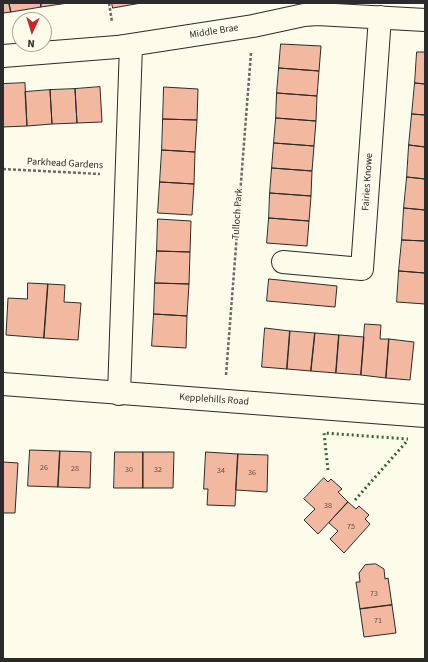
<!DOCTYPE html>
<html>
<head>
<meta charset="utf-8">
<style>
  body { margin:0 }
  #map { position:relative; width:428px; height:662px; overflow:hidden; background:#fdfbea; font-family:"Source Sans 3",sans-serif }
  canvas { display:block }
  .frame { position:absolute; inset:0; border:4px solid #2b2b2b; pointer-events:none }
  .north { position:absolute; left:12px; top:12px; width:40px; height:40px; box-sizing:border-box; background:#fdfbea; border:1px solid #a9a89e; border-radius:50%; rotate:184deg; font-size:11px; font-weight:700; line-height:16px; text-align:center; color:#2b2b2b }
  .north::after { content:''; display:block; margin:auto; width:14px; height:18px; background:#c62828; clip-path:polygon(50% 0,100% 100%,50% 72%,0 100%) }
</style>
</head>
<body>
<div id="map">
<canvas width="428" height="662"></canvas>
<div class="frame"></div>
<div class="north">N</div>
</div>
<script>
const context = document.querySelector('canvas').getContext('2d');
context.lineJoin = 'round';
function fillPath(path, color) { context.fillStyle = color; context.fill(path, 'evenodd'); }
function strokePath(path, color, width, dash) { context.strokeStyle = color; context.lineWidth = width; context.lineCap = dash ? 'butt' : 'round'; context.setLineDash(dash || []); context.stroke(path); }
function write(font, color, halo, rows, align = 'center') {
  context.font = font + ' "Source Sans 3",sans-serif'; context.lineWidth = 3; context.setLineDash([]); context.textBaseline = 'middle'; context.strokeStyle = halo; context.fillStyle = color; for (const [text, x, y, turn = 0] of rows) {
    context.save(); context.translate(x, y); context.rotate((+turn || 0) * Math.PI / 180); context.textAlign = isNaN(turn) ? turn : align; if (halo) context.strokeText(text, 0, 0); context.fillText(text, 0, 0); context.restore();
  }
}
const building = new Path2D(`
  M3 3H9L11 12 3 13Z
  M9 3H41V7L11 12Z
  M41 3H68L41 7Z
  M112 3H141L113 8Z
  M281 44 321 46 319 71 279 68Z
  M417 52H425V84L415 83Z
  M279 68 319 71 317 96 277 93Z
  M25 83 27 126 3 127V84Z
  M415 83 425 84V115L412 114Z
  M100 87 102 122 77 123 75 89Z
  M164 87 198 89 197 120 163 119Z
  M75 89 77 123 52 124 50 90Z
  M50 90 52 124 27 126 25 92Z
  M277 93 317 96 316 121 276 118Z
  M412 114 425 115V147L409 145Z
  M276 118 316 121 314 146 274 143Z
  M163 119 197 120 195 152 162 150Z
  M274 143 314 146 312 171 272 168Z
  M409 145 425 147V179L407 177Z
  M162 150 195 152 194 184 160 182Z
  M272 168 312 171 311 196 270 193Z
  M407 177 425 179V210L404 208Z
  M160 182 194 184 192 215 158 213Z
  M270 193 311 196 309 221 269 218Z
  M404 208 425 210V241L402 240Z
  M269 218 309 221 307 246 267 243Z
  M158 219 191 221 190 252 157 251Z
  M402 240 425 241V273L399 271Z
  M157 251 190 252 189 284 155 283Z
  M399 271 425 273V304L397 302Z
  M269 279 337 286 335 307 267 301Z
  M28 283 48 284 44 338 6 335 8 298 27 299Z
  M155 283 189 284 187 316 154 314Z
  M48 284 65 285 64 302 81 303 78 340 44 338Z
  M154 314 187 316 186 348 152 346Z
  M365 324 381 325 380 339H389L386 378 361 375Z
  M265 328 290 331 287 369 262 367Z
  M290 331 315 333 311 371 287 369Z
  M315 333 339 335 336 373 311 371Z
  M339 335 364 337 361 375 336 373Z
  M389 339 414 342 410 380 386 378Z
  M30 450 60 451 58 487 28 486Z
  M60 451 91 452 90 488 58 487Z
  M115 452H143V488H114Z
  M143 452H174L173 488H143Z
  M206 452 238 454 235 506 207 505 208 489H204Z
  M238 454 268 455 267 492 236 490Z
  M3 462 18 463 15 513H3Z
  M324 478 328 482 331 479 342 489 338 492 348 502 318 534 304 520 315 509 304 499Z
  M348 502 356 509 359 506 369 515 365 519 370 524 344 553 330 539 338 531 329 523Z
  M376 564 384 569 385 579 388 578 392 605 360 609 356 582H360L359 573 365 565Z
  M392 605 396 633 364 637 360 609Z`);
const path = new Path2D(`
  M109 3 112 22
  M3 169 100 174
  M226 375 251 53`);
const minor = new Path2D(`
  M3 56 117 47 253 26 304 15 317 14 425 20
  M283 262 362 269 380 17
  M119 394 131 45`);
const tertiary = new Path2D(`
  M3 384 425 416`);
const hedge = new Path2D(`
  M328 470 324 433 408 439
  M355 500 408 440`);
const numberNames = [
  ["26",44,468],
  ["28",75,469],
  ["30",129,470],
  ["32",158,470],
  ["34",221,471],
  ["36",252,473],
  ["38",328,506],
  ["75",351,527],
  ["73",374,594],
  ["71",378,621]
];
const streetNames = [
  ["Middle Brae",214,32,-9],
  ["Parkhead Gardens",65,164,3],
  ["Fairies Knowe",368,182,-86],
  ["Tulloch Park",238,214,-86],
  ["Kepplehills Road",214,400,4]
];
fillPath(building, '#f2b8a0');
strokePath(building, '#2b2b2b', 1);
strokePath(minor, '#2b2b2b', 24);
strokePath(tertiary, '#2b2b2b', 24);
strokePath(path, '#6a6964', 2.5, [3, 2]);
strokePath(minor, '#fdfbea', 22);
strokePath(tertiary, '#fdfbea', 22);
strokePath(hedge, '#34623c', 3, [2, 3]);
write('8px', '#5d4e48', null, numberNames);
write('10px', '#2b2b2b', '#fdfbea', streetNames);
</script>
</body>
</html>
